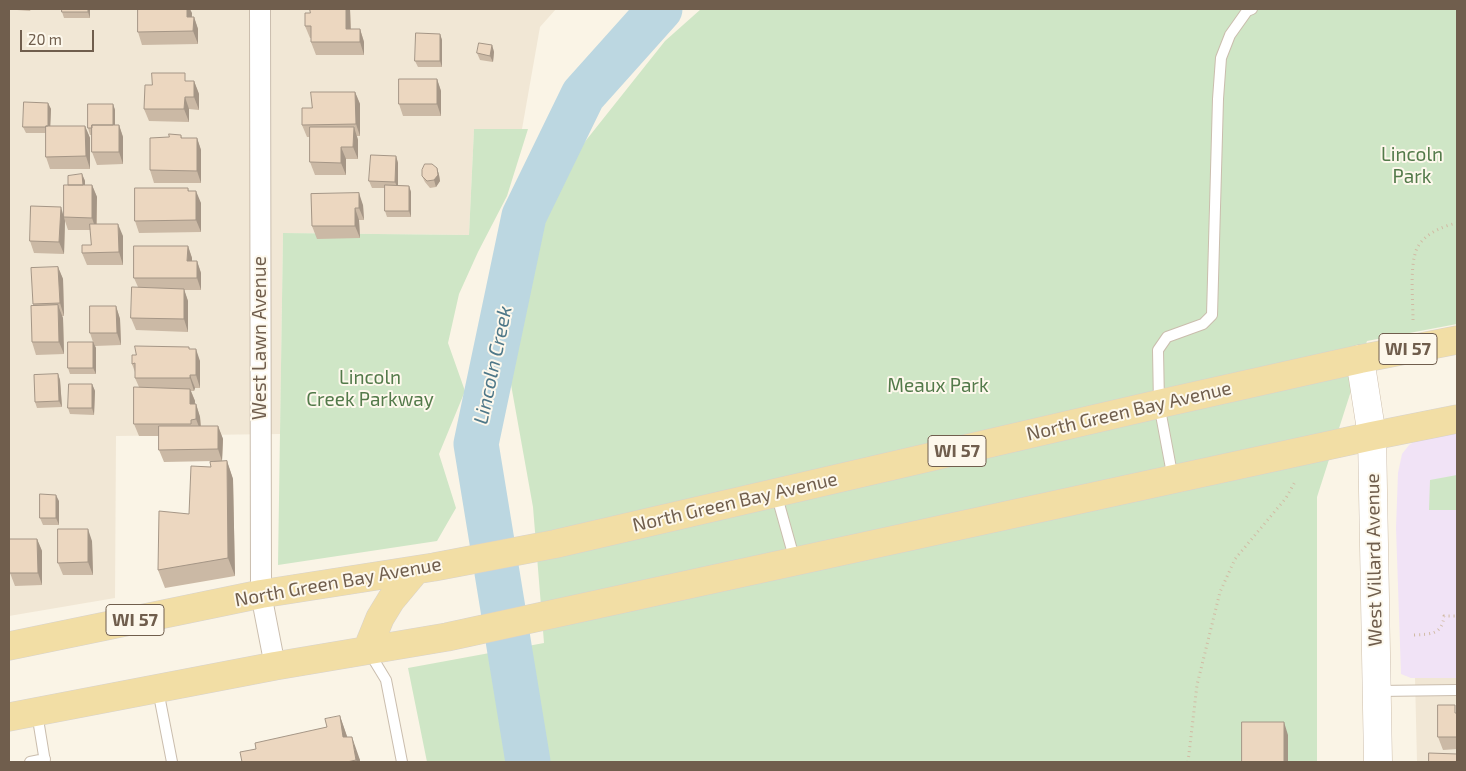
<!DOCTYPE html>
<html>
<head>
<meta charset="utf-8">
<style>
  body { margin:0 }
  #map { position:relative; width:1466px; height:771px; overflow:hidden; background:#faf4e6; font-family:"Exo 2",sans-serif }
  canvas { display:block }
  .frame { position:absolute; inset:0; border:10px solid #705e4d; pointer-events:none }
  .scale { position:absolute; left:20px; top:30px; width:74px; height:22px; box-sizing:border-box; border:2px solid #705e4d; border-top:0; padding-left:6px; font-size:15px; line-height:18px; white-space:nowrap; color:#705e4d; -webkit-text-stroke:4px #fdf8ec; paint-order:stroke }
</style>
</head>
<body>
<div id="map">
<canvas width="1466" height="771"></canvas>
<div class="frame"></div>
<div class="scale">20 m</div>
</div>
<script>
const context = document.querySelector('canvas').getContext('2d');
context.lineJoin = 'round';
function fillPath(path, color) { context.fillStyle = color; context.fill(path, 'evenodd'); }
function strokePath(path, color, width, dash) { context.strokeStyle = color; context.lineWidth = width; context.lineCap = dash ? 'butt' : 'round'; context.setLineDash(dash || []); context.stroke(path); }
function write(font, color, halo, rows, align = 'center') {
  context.font = font + ' "Exo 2",sans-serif'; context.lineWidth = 4; context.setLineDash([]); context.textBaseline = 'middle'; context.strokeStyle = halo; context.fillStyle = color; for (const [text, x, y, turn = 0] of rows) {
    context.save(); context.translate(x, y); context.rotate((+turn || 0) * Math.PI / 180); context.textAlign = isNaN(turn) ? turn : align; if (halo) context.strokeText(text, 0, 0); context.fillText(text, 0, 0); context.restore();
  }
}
const residential = new Path2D(`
  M9 9H556L540 27 522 129 474 130 469 235 283 233 280 434 116 436 115 598 9 616Z
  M1415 678H1457V762H1417Z`);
const education = new Path2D(`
  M1457 432V678H1411L1401 674 1396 528 1398 473 1402 454 1409 445 1415 441Z`);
const green = new Path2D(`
  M701 9H1457V324L1367 341 1317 497V762H427L408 668 544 643 533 507 510 379 517 283 564 168 665 41Z
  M474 129H528L507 196 478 252 459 294 448 343 465 391 439 454 456 508 437 541 278 565 283 233 469 235Z
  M1457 475V510H1429L1430 480Z`);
const river = new Path2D(`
  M528 762 476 444 524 216 583 95 660 9`);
const path = new Path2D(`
  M1413 320C1413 300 1410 273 1415 254 1419 236 1442 226 1457 223
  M1414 635C1430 634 1442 635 1444 616H1457
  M1188 762 1197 685 1220 592 1235 559 1286 498 1296 480`);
const lane = new Path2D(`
  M1173 479 1159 404 1158 350 1167 337 1203 324 1212 315 1218 99 1221 58 1230 35 1247 11 1252 9
  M776 493 795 561
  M369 652 386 680 402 762
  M158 690 172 762
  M1378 691 1457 690
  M37 713 45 762
  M30 762 45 759`);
const street = new Path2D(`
  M260 9 261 594 275 666`);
const secondary = new Path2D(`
  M1360 359 1372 436 1378 762`);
const primary = new Path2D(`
  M9 646 261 594 434 567 555 544 1159 404 1360 359 1457 340
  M367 650 380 618 391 600 416 570
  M9 717 275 666 447 637 1372 436 1457 419`);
const wall = new Path2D(`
  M17 9H31L30 11 17 10Z
  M90 9V18H64L62 12Z
  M350 9 351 29H360L364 42V55H316L311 42V38H310L305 26Z
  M192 13V17H194L198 29V44L142 45 138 32Z
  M440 34 442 40V67H418L415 61Z
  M492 45 494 52 493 62 480 60 477 53Z
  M437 79 441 91V116H403L399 104Z
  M188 81H194L199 94V110L189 109V122L149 121 144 109 152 85Z
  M355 92 360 104V136H357L358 140V159H346V175H315L310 162V137H307L302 125 312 108Z
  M48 103 51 109 50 126H85L90 138V169H50L46 157V133H26L23 127Z
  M113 104 115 110V125H119L123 137V164L97 165 92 152V135H90L88 128Z
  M181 135 182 138H197L201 150V183H154L150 170 169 137Z
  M396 156 398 163V185L409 186 411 192V217H387L385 211V188H372L369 181Z
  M437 168 439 175 440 181 436 187 430 188 425 182 422 176Z
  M82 174 85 181V185H92L97 197V224L123 236V265H87L82 253 91 245V230H68L65 221 64 254 34 253 30 241 64 216Z
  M188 188 189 191 201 203V232L139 233 135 221Z
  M311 194 363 205 364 220H359L360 238 317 239 312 226Z
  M188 246 192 258V261H197L201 273V290H184L188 301V332L136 330 131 318 138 287 134 278Z
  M58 267 63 279 64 316H62L63 318 64 354 36 355 32 342 33 306V304Z
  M116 306 120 319 121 345 95 346 96 348V374H70L68 368 93 342 90 333Z
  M190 349 200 361V388H195L194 391H191L195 401V404H196L200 417 201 426H218L223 439 222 461H227L233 479 235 576 165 588 158 570 189 514 214 461 164 462 159 450V436H139L134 424 139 387 135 378V372L132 364Z
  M58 374 60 380 62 407 37 408 35 402Z
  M92 384 95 391 94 415 70 414 68 408Z
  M59 501V525H43L40 518Z
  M37 539 42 551V585L15 586 10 573Z
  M92 541 93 575H63L58 563Z
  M1457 713V749L1443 750 1438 737Z
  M340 716 347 737 360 760V762H242L256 749 327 727Z`);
const shadedWall = new Path2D(`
  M88 9H90V18L88 12Z
  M187 9H190L192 13 191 29 187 17Z
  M346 9H350L351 42 346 29Z
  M194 17 198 29V44L193 31Z
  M360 29 364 42V55L360 42Z
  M440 34 442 40V67L440 61Z
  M492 45 494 52 493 62 490 56Z
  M437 79 441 91V116L437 104Z
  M194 81 199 94V110L194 97Z
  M355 92 360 104V136L356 124Z
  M185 97 189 109V122L184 109Z
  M48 103 51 109 50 133 48 127Z
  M113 104 115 110V135L113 129Z
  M119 125 123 137V164L119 152Z
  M85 126 90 138V169L86 156Z
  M354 127 358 140V159L353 147Z
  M197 138 201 150V183L197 171Z
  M341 147 346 159V175L341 163Z
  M396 156 398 163V189L395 182Z
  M437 168 439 175 440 181 436 187 434 180Z
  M82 174 85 181V191L83 185Z
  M92 185 97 197 96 230 92 218Z
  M409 186 411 192V217L409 211Z
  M196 191 201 203V232L196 220Z
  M359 193 363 205 364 220 359 208Z
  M61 207 65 221 64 254 59 242Z
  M355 208 359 220 360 238 355 226Z
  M118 224 123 236V265L119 252Z
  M188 246 192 258V273L187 261Z
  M197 261 201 273V290L197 278Z
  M58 267 63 279 64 316 60 303Z
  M184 289 188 301V332L184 319Z
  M58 305 63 318 64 354 59 342Z
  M116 306 120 319 121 345 117 333Z
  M93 342 96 348V374L93 368Z
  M196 349 200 361V388L196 375Z
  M58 374 60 380 62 407 59 401Z
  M190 375 195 388 194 391 190 378Z
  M92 384 95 391 94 415 92 408Z
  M190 389 195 401 194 417 190 404Z
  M196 404 200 417 201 432 196 419Z
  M218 426 223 439 222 461 218 449Z
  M227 461 233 479 235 576 228 558Z
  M56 495 59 501V525L56 518Z
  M88 529 92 541 93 575 88 562Z
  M37 539 42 551V585L38 573Z
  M340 716 348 739 343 737Z
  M1284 722 1288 735V762H1284Z
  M352 737 360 760V762H357L356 760Z`);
const building = new Path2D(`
  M62 9H88V12H62Z
  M138 9H187V17H194L193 31 138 32Z
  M310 9H346V29H360V42H311V26H305V13H310Z
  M416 33 440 34V61H415Z
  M479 43 492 45 490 56 477 53Z
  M152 73H185V81H194V97H185L184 109H144L145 85H152Z
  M399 79H437V104H399Z
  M311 92H355L356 124 302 125V108H312Z
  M24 102 48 103V126H46V127H23Z
  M88 104H113V125H92V128H88Z
  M92 125H119V152H92Z
  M46 126H85L86 156 46 157Z
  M310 127H354L353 147H341V163L310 162Z
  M169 134 181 135V138H197V171L150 170V138L169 137Z
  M371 155 396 156 395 182 369 181Z
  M425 164H432L437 168 438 175 434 180 427 181 422 176V170Z
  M82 174 83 185H68V176Z
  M64 185H92V218L64 217Z
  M385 185 409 186V211H385Z
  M135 188H188V191H196V220L135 221Z
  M359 193V208H355V226H312L311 194Z
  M31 206 61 207 59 242 30 241Z
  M90 224H118L119 252 82 253V245H91Z
  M134 246H188L187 261H197V278H134Z
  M58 267 60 303 33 304 31 268Z
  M132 287 184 289V319L131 318Z
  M58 305 59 342H32L31 306Z
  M90 306H116L117 333H90Z
  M68 342H93V368H68Z
  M135 346 189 347V349H196V375H190V378H135V363L132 364V355H136Z
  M58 374 59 401 35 402 34 375Z
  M69 384H92V408H68Z
  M134 387 190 389V404H196V419L191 420V424H134Z
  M159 426H218V449L159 450Z
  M227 461 228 558 158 570 159 511 189 514 191 466 211 467 210 462Z
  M40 494 56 495V518H40Z
  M58 529H88V562L58 563Z
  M9 539H37L38 573H10Z
  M1438 705H1455V713H1457V737H1438Z
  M340 716 343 737H352L356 760 347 762H242L240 752 256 749 255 743 327 727 325 719Z
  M1242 722H1284V762H1242Z
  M1429 753 1457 754V762H1429Z`);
const shields = [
  [1408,349,58],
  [957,451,58],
  [135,620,58]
];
const shieldNames = [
  ["WI 57",1408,349],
  ["WI 57",957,451],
  ["WI 57",135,620]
];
const parkNames = [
  ["Lincoln",1412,155],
  ["Park",1412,177],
  ["Lincoln",370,378],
  ["Creek Parkway",370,400],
  ["Meaux Park",938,386]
];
const streetNames = [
  ["West Lawn Avenue",260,338,-90],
  ["North Green Bay Avenue",1129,411,-13],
  ["North Green Bay Avenue",735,502,-13],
  ["West Villard Avenue",1374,560,-91],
  ["North Green Bay Avenue",338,582,-10]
];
const waterNames = [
  ["Lincoln Creek",493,365,-78]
];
fillPath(residential, '#f1e7d5');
fillPath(education, '#f1e3f6');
fillPath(green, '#cfe6c6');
strokePath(river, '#bcd7e1', 45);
strokePath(lane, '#cabdad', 12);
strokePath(street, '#cabdad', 22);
strokePath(secondary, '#cdbeab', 29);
strokePath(primary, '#d7d2cd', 29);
strokePath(path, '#d1bba4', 3, [1, 4]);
strokePath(lane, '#fff', 10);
strokePath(street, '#fff', 20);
strokePath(secondary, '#fff', 28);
strokePath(primary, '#f2dea5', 28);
fillPath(wall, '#cbb9a5');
fillPath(shadedWall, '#a59686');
fillPath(building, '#ecd7c0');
strokePath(building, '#a59686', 1);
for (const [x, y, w] of shields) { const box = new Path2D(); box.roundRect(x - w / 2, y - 15.5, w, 31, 4); context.fillStyle = '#fdf8ec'; context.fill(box); strokePath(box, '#705e4d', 1); }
write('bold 18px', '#705e4d', null, shieldNames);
write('19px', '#537a4a', '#fdf8ec', parkNames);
write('19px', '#705e4d', '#fdf8ec', streetNames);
write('italic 20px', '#4d7788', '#fdf8ec', waterNames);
</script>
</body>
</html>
